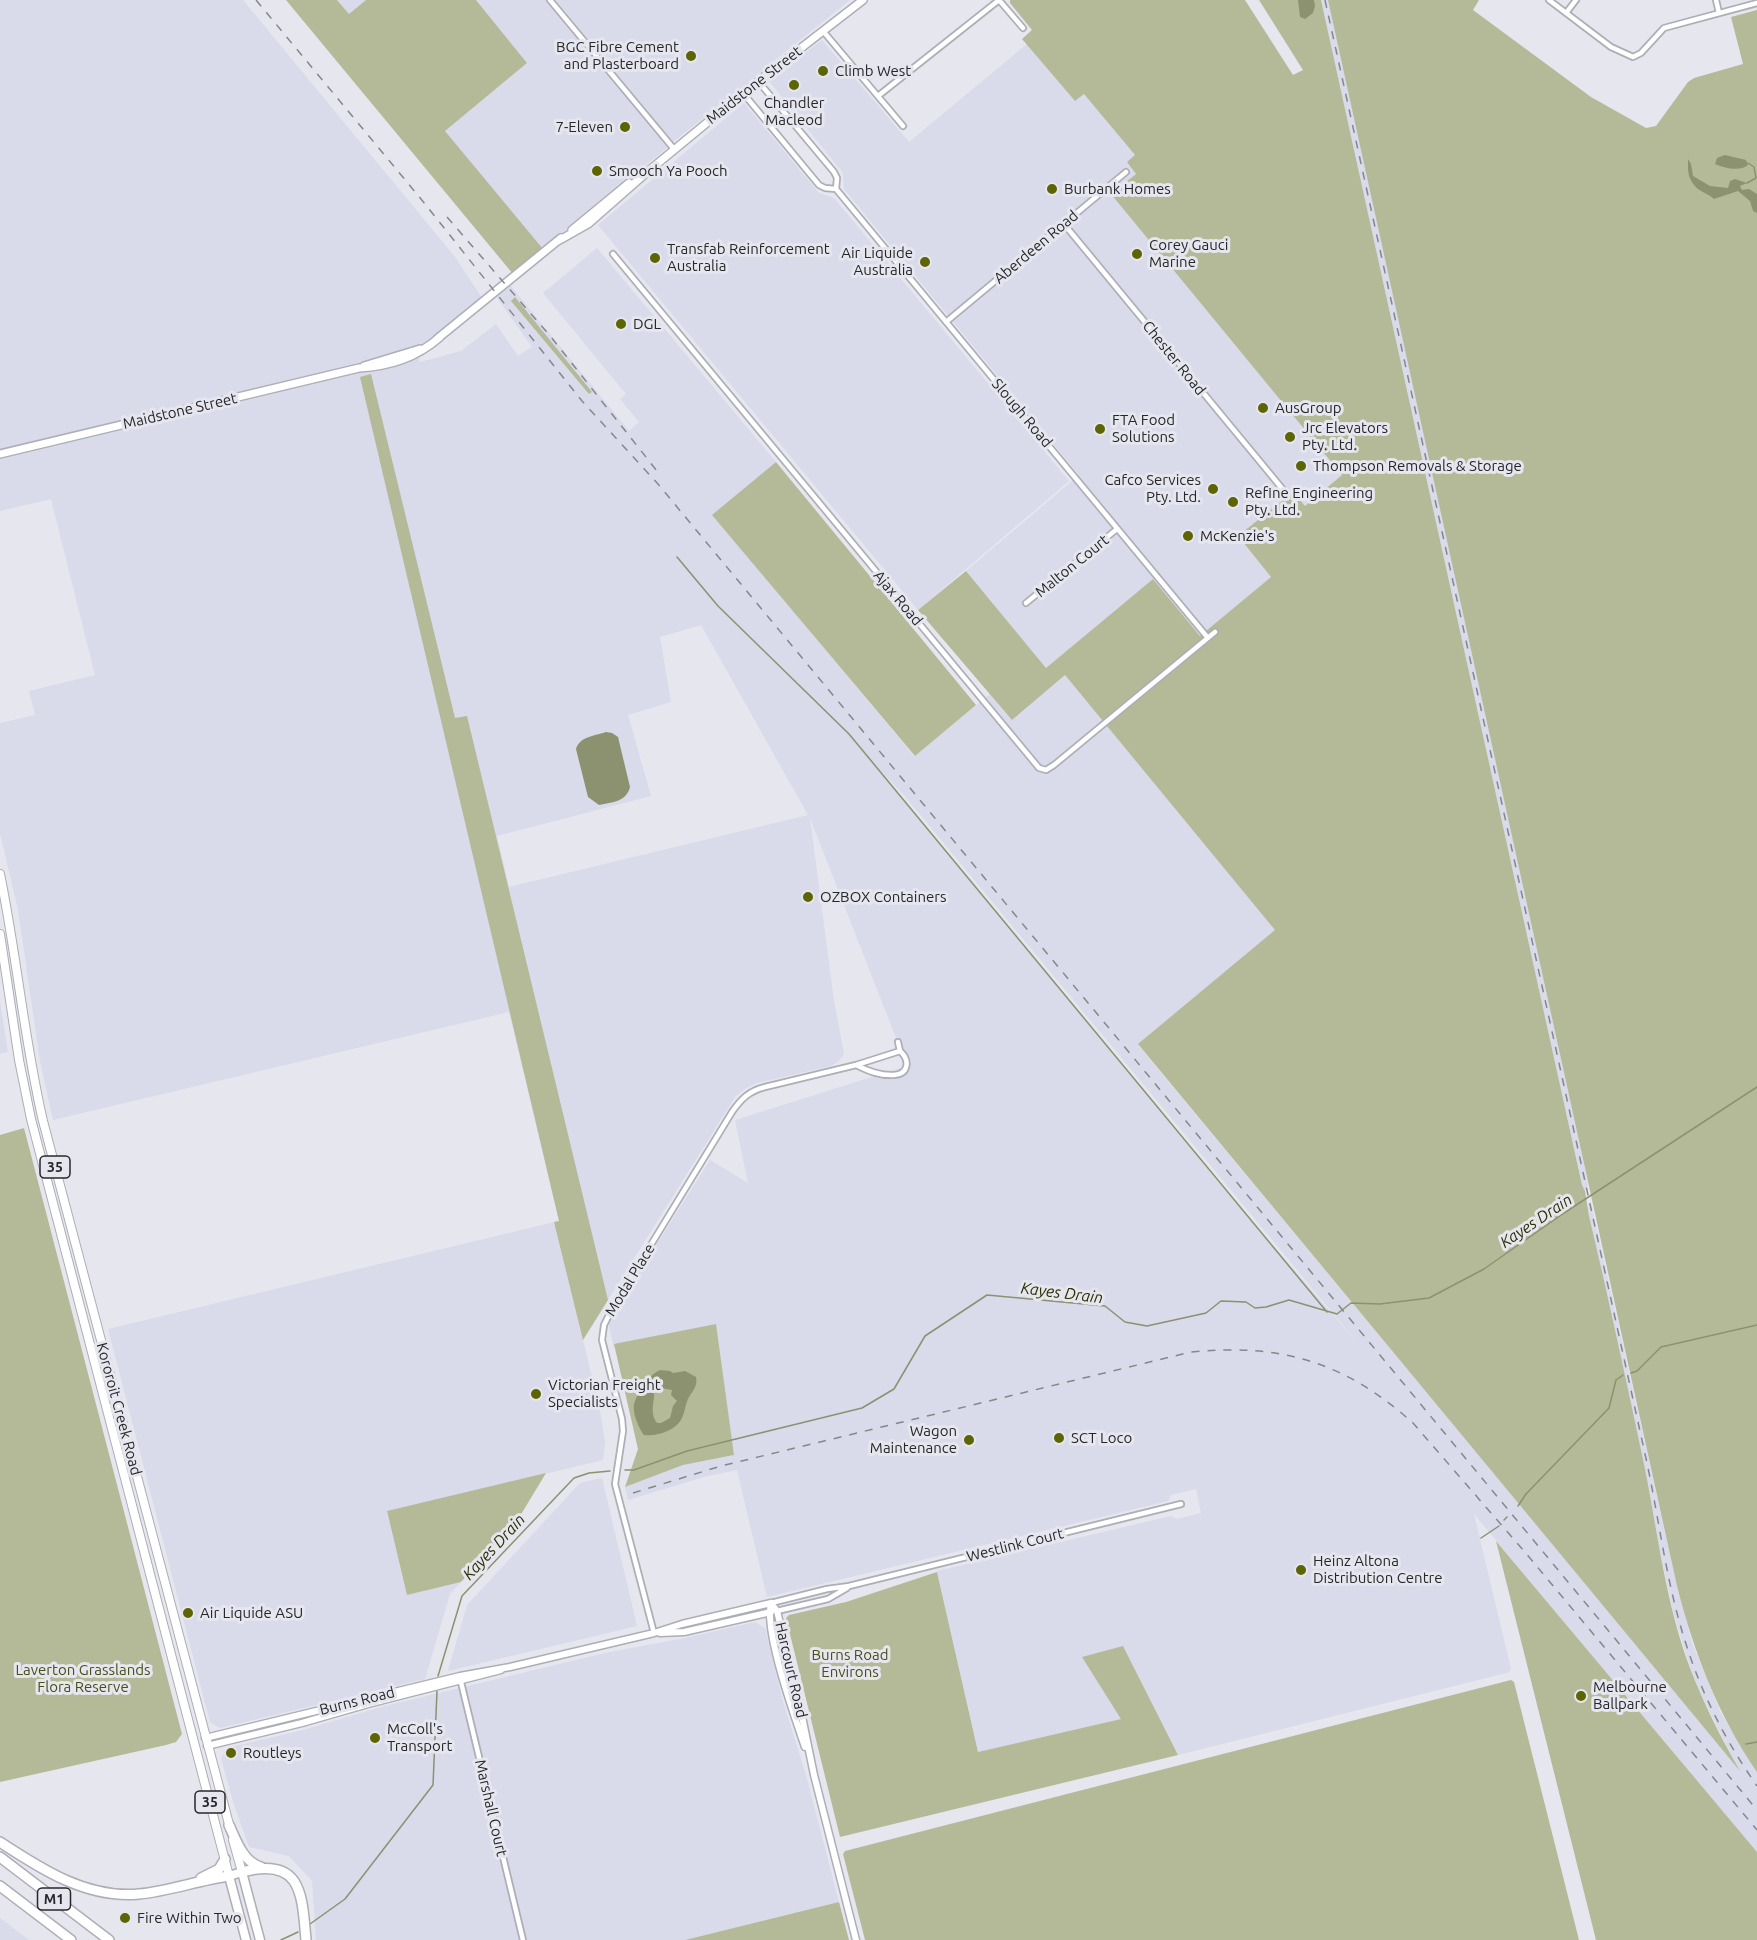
<!DOCTYPE html>
<html>
<head>
<meta charset="utf-8">
<style>
  body { margin:0 }
  canvas { display:block; background:#e5e6ee }
</style>
</head>
<body>
<canvas width="1757" height="1940"></canvas>
<script>
const context = document.querySelector('canvas').getContext('2d');
context.lineJoin = 'round';
function fillPath(path, color) { context.fillStyle = color; context.fill(path, 'evenodd'); }
function strokePath(path, color, width, dash) { context.strokeStyle = color; context.lineWidth = width; context.lineCap = dash ? 'butt' : 'round'; context.setLineDash(dash || []); context.stroke(path); }
function write(font, color, halo, rows, align = 'center') {
  context.font = font + ' Ubuntu,sans-serif'; context.lineWidth = 6; context.setLineDash([]); context.textBaseline = 'middle'; context.strokeStyle = halo; context.fillStyle = color; for (const [text, x, y, turn = 0] of rows) {
    context.save(); context.translate(x, y); context.rotate((+turn || 0) * Math.PI / 180); context.textAlign = isNaN(turn) ? turn : align; if (halo) context.strokeText(text, 0, 0); context.fillText(text, 0, 0); context.restore();
  }
}
const built = new Path2D(`
  M0 0H243L455 257 486 304 418 355 420 362 461 351 496 324 518 356 532 347 496 296 510 285 629 431 639 422 620 399 626 394 543 293 597 248 776 462 713 515 914 756 990 694 1012 720 1065 675 1276 930 1138 1045 1737 1767 1701 1694 1690 1667 1674 1615 1652 1514 1645 1471 1589 1216 1588 1204 1591 1203 1677 1586 1692 1643 1721 1713 1757 1772V1852L1474 1514 1511 1669 1510 1672 1178 1755 1123 1646 1122 1719 978 1752 937 1571 1171 1516 1177 1519 1201 1513 1196 1489 1171 1495 1168 1501 767 1597 737 1470 704 1477 628 1500 625 1487 683 1465 734 1455 715 1324 614 1348 608 1321 710 1160 748 1183 735 1120 907 1066 810 818 834 1001 844 1054 839 1061 831 1066 757 1083 746 1088 735 1097 583 1340 601 1416 605 1442 603 1460 387 1512 407 1595 461 1582 450 1594 425 1679 220 1728 210 1722 108 1329 559 1221 509 1012 53 1120 40 1061 18 910 0 833V723L35 715 29 691 95 675 51 499 0 511ZM701 625 808 815 509 887 497 836 651 796 628 715 671 702 660 637ZM876 766 903 794 1360 1346 1219 1183Z
  M337 0H366L349 14Z
  M476 0H545L668 147 543 249 445 131 527 63Z
  M556 0H850L673 142Z
  M1321 0H1328L1339 49 1583 1159 1588 1186 1585 1191 1582 1185Z
  M822 40 909 142 1027 44 1075 101 1084 94 1135 155 1137 173 1112 194 1342 475 1305 506 1292 492 1238 537 1271 577 1200 637 1153 579 1046 668 966 571 1079 475 844 189 843 173 769 81Z
  M744 103 819 193 834 198 1069 481 918 610 598 225Z
  M0 1002 8 1052 0 1054Z
  M602 1478 637 1626 448 1671 467 1605 580 1483Z
  M755 1622 765 1628 782 1698 806 1775 839 1902 685 1940H316L312 1881 289 1856 249 1847 233 1802 221 1758 227 1748 303 1730 381 1707 605 1653 685 1638Z
  M0 1918 29 1940H0Z`);
const green = new Path2D(`
  M286 0H337L349 14 366 0H476L527 63 445 131 543 249 513 274Z
  M1010 0H1245L1293 75 1303 70 1259 0H1321L1582 1185 1585 1191 1589 1216C1609 1300 1627 1384 1645 1469 1658 1535 1666 1604 1690 1668 1704 1704 1721 1738 1740 1771L1138 1044 1275 930 1065 675 1012 720 918 610 966 571 1046 668 1153 579 1200 636 1271 577 1238 536 1293 492 1305 506 1342 475 1111 194 1136 174 1127 162 1135 155 1084 94 1075 101 1022 39 1032 30 1010 3Z
  M1328 0H1479L1473 10 1591 97 1646 128 1656 126 1688 82 1694 78 1743 64 1731 17 1757 10V1772C1718 1715 1694 1653 1677 1586Z
  M515 297 592 392 589 394 511 301Z
  M371 374 455 718 467 716 608 1300 583 1340 554 1222 559 1221 360 377Z
  M776 462 976 705 915 756 712 515Z
  M24 1128 182 1734 176 1742 166 1745 0 1782V1135Z
  M716 1324 734 1455 683 1465 625 1487 638 1449 614 1344Z
  M546 1473 517 1521 461 1582 407 1595 387 1511Z
  M1496 1541 1757 1852V1940H1596Z
  M937 1572 978 1752 1121 1719 1082 1657 1123 1646 1178 1755 840 1837 786 1618 789 1615 846 1602Z
  M1511 1680 1514 1682 1579 1940H865L843 1854 845 1851Z
  M839 1902 849 1940H685Z`);
const water = new Path2D(`
  M1298 0H1314L1315 6 1313 13 1305 19 1300 17Z
  M1725 155 1746 160 1748 165C1740 172 1724 168 1715 164L1717 158Z
  M1688 159 1691 164 1693 176 1710 186 1728 188 1730 181 1735 179 1747 183 1740 186 1742 190 1749 189 1757 194V213L1753 211 1750 201 1738 191 1714 199C1709 194 1703 193 1698 189 1687 179 1688 171 1688 159Z
  M606 732 612 733 618 737 630 787C626 802 613 802 599 805L588 797 576 749C580 736 595 736 606 732Z
  M660 1370 670 1371 673 1373 685 1371 696 1377C698 1387 692 1391 688 1399 685 1405 685 1412 682 1418 677 1430 656 1437 644 1435 638 1427 631 1410 635 1401 637 1395 640 1393 640 1387 649 1382 650 1374 660 1370ZM661 1388 672 1390 671 1395 677 1401 673 1406 670 1418 661 1423H657C649 1412 655 1402 654 1391Z`);
const stream = new Path2D(`
  M1747 183 1756 178 1754 167 1748 163
  M677 557 718 606 849 734 1327 1312
  M1631 1373 1637 1371 1661 1347 1757 1325
  M625 1470H634L687 1451 862 1408 894 1389 925 1336 987 1295 1105 1306 1125 1322 1147 1326 1206 1313 1221 1301 1246 1302 1255 1308 1266 1307 1289 1300 1337 1314 1351 1303 1380 1304 1429 1298 1484 1269 1564 1213 1757 1087
  M1518 1506 1526 1494 1609 1408 1616 1380 1623 1375
  M1504 1520 1507 1517
  M1481 1538 1499 1526
  M438 1676 462 1596 574 1478 589 1473 610 1471
  M1746 1744 1757 1742
  M310 1924 345 1899 433 1785 437 1691
  M281 1940 298 1932`);
const minor = new Path2D(`
  M550 0 674 149
  M999 0 1023 28
  M1549 0 1611 47 1633 57 1641 53 1664 28 1757 3
  M1716 0 1719 13
  M1566 13 1576 0
  M823 31 903 126
  M758 81 834 172 837 178 836 189 1208 638
  M743 93 819 185 825 188 836 189
  M878 96 999 0
  M1064 224 1285 492
  M613 254 1039 768 1046 770 1054 765 1215 632
  M946 322 1126 172
  M1026 603 1117 529
  M898 1042 900 1051
  M771 1603 827 1589 849 1586 1181 1504
  M777 1611 828 1599 847 1588
  M654 1633 615 1484 623 1431 622 1419 602 1340 604 1325 613 1307 732 1112C741 1099 749 1091 765 1087L856 1065C868 1071 880 1076 894 1075 909 1074 910 1060 900 1051L856 1065
  M460 1678 523 1940`);
const tertiary = new Path2D(`
  M771 1603 777 1611 797 1692 814 1775 856 1940
  M771 1603C764 1631 794 1715 805 1747
  M660 1633 684 1632 771 1612
  M205 1738 460 1676 510 1667 654 1633 682 1624 771 1603
  M207 1746 302 1723 368 1704 501 1670`);
const secondary = new Path2D(`
  M572 230 629 183
  M558 241 588 224 646 173 743 93 863 0
  M437 339 561 238
  M364 366 420 349
  M0 454 359 368C390 366 416 358 440 337`);
const primary = new Path2D(`
  M0 874C17 956 24 1040 43 1121L230 1828
  M0 934 19 1060 31 1119 229 1876
  M233 1840 242 1872`);
const trunk = new Path2D(`
  M246 1940 229 1876 242 1872 260 1940`);
const motorway = new Path2D(`
  M229 1825C236 1840 243 1862 261 1867
  M0 1842C41 1869 87 1899 139 1894 170 1891 199 1880 229 1876
  M0 1857 109 1940
  M242 1872C302 1856 302 1894 306 1940
  M201 1878 219 1869 225 1859
  M0 1886 71 1940`);
const rail = new Path2D(`
  M256 0 421 199 582 401 658 484 1757 1810
  M1325 0 1647 1463C1660 1525 1667 1587 1687 1647 1703 1697 1727 1743 1757 1786
  M447 217 551 337 657 471
  M633 1493 721 1466 1191 1352C1281 1343 1345 1362 1413 1423L1524 1551 1757 1830`);
const markers = [
  [691,56,6,"#5c6403"],
  [823,71,6,"#5c6403"],
  [794,85,6,"#5c6403"],
  [625,127,6,"#5c6403"],
  [597,171,6,"#5c6403"],
  [1052,189,6,"#5c6403"],
  [1137,254,6,"#5c6403"],
  [655,258,6,"#5c6403"],
  [925,262,6,"#5c6403"],
  [621,324,6,"#5c6403"],
  [1263,408,6,"#5c6403"],
  [1100,429,6,"#5c6403"],
  [1290,437,6,"#5c6403"],
  [1301,466,6,"#5c6403"],
  [1213,489,6,"#5c6403"],
  [1233,502,6,"#5c6403"],
  [1188,536,6,"#5c6403"],
  [808,897,6,"#5c6403"],
  [536,1394,6,"#5c6403"],
  [1059,1438,6,"#5c6403"],
  [969,1440,6,"#5c6403"],
  [1301,1570,6,"#5c6403"],
  [188,1613,6,"#5c6403"],
  [1581,1696,6,"#5c6403"],
  [375,1738,6,"#5c6403"],
  [231,1753,6,"#5c6403"],
  [125,1918,6,"#5c6403"]
];
const shields = [
  [55,1167,30],
  [210,1802,30],
  [54,1899,33]
];
const shieldNames = [
  ["35",55,1167],
  ["35",210,1802],
  ["M1",54,1899]
];
const poiNames = [
  ["BGC Fibre Cement",679,47,"right"],
  ["and Plasterboard",679,64,"right"],
  ["Climb West",835,71],
  ["Chandler",794,103,"center"],
  ["Macleod",794,120,"center"],
  ["7-Eleven",613,127,"right"],
  ["Smooch Ya Pooch",609,171],
  ["Burbank Homes",1064,189],
  ["Corey Gauci",1149,245],
  ["Marine",1149,262],
  ["Transfab Reinforcement",667,249],
  ["Australia",667,266],
  ["Air Liquide",913,253,"right"],
  ["Australia",913,270,"right"],
  ["DGL",633,324],
  ["AusGroup",1275,408],
  ["FTA Food",1112,420],
  ["Solutions",1112,437],
  ["Jrc Elevators",1302,428],
  ["Pty. Ltd.",1302,445],
  ["Thompson Removals & Storage",1313,466],
  ["Cafco Services",1201,480,"right"],
  ["Pty. Ltd.",1201,497,"right"],
  ["Refine Engineering",1245,493],
  ["Pty. Ltd.",1245,510],
  ["McKenzie's",1200,536],
  ["OZBOX Containers",820,897],
  ["Victorian Freight",548,1385],
  ["Specialists",548,1402],
  ["Wagon",957,1431,"right"],
  ["Maintenance",957,1448,"right"],
  ["SCT Loco",1071,1438],
  ["Heinz Altona",1313,1561],
  ["Distribution Centre",1313,1578],
  ["Air Liquide ASU",200,1613],
  ["Melbourne",1593,1687],
  ["Ballpark",1593,1704],
  ["McColl's",387,1729],
  ["Transport",387,1746],
  ["Routleys",243,1753],
  ["Fire Within Two",137,1918]
];
const streetNames = [
  ["Maidstone Street",754,85,-38],
  ["Aberdeen Road",1036,247,-40],
  ["Chester Road",1174,358,51],
  ["Maidstone Street",180,411,-13],
  ["Slough Road",1022,413,50],
  ["Malton Court",1072,566,-39],
  ["Ajax Road",898,598,50],
  ["Modal Place",630,1280,-59],
  ["Kororoit Creek Road",119,1409,75],
  ["Westlink Court",1015,1545,-14],
  ["Harcourt Road",791,1670,77],
  ["Burns Road",357,1701,-14],
  ["Marshall Court",491,1808,77]
];
const parkNames = [
  ["Burns Road",850,1655],
  ["Environs",850,1672],
  ["Laverton Grasslands",83,1670],
  ["Flora Reserve",83,1687]
];
const waterNames = [
  ["Kayes Drain",1536,1221,-34],
  ["Kayes Drain",1062,1293,7],
  ["Kayes Drain",494,1547,-47]
];
fillPath(built, '#d9daea');
fillPath(green, '#b4ba98');
fillPath(water, '#8c9170');
strokePath(stream, '#8c9170', 1.5);
strokePath(minor, '#adaeb6', 8);
strokePath(tertiary, '#adaeb6', 9);
strokePath(secondary, '#adaeb6', 10);
strokePath(primary, '#adaeb6', 10);
strokePath(trunk, '#adaeb6', 11);
strokePath(motorway, '#adaeb6', 12);
strokePath(minor, '#fff', 4.5);
strokePath(tertiary, '#fff', 6);
strokePath(secondary, '#fff', 7);
strokePath(primary, '#fff', 8);
strokePath(trunk, '#fff', 8);
strokePath(motorway, '#fff', 9);
strokePath(rail, '#86878d', 1.5, [8, 8]);
for (const [x, y, r, color] of markers) { const dot = new Path2D(); dot.arc(x, y, r, 0, 2 * Math.PI); context.fillStyle = color; context.fill(dot); strokePath(dot, '#e5e6ee', 2); }
for (const [x, y, w] of shields) { const box = new Path2D(); box.roundRect(x - w / 2, y - 11, w, 22, 4.5); context.fillStyle = '#e5e6ee'; context.fill(box); strokePath(box, '#27272b', 1.5); }
write('bold 14px', '#27272b', null, shieldNames);
write('15px', '#27272b', '#e5e6ee', poiNames, 'left');
write('15px', '#27272b', '#e5e6ee', streetNames);
write('15px', '#494f17', '#e5e6ee', parkNames);
write('italic 16px', '#2c3004', '#e5e6ee', waterNames);
</script>
</body>
</html>
